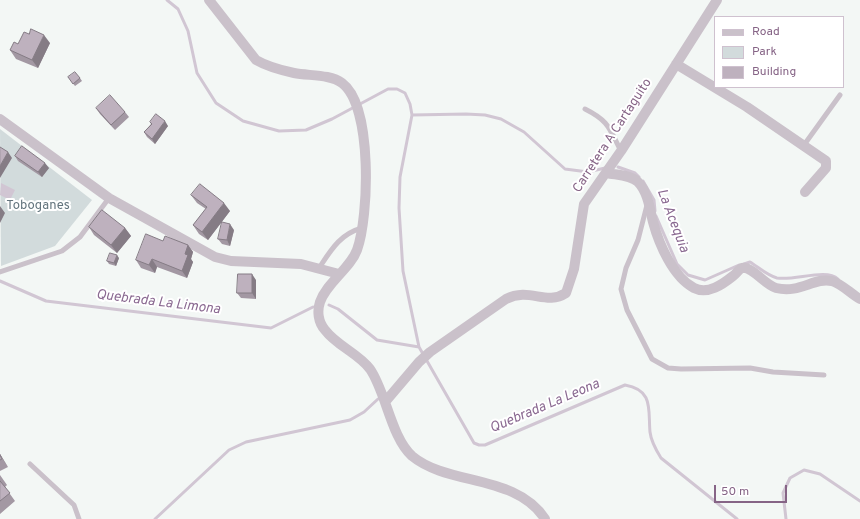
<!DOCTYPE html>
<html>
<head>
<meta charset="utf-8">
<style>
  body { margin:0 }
  #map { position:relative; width:860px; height:519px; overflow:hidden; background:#f3f7f5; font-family:Overpass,sans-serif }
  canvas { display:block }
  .legend { position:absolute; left:714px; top:16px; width:130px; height:72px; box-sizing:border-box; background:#fff; border:1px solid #cfc1cf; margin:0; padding:5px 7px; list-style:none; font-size:12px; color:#866486 }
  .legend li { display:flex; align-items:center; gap:8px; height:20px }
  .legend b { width:20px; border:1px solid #cfc1cf }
  .scale { position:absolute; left:714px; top:485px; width:73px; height:18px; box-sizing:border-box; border:2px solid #866486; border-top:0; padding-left:5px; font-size:12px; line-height:14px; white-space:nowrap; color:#866486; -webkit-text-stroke:3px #fff; paint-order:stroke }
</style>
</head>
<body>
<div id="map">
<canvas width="860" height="519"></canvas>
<ul class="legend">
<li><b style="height:5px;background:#cac1ca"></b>Road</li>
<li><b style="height:11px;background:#d2dbdc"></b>Park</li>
<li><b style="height:11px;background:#beb1be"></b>Building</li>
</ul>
<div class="scale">50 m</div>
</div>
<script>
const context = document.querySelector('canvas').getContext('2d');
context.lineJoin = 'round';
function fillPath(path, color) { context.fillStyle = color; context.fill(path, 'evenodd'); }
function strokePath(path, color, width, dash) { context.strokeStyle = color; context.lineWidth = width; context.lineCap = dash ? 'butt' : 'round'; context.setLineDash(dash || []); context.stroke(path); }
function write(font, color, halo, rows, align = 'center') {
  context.font = font + ' Overpass,sans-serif'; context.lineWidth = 4; context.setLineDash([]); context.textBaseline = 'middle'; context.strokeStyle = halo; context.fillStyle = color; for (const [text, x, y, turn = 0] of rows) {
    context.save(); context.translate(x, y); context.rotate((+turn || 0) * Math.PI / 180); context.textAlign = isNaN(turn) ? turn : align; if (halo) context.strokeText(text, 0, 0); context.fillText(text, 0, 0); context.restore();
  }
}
const green = new Path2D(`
  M0 129 92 200 55 246 1 266Z`);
const water = new Path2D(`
  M1 183 15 190 10 200 0 195Z`);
const stream = new Path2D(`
  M167 0 178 9 188 31 197 73 216 103 243 121 279 131 306 130 332 119 388 89H397L405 93 410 104 412 115 400 177 399 208 403 271 419 347 474 443 479 445H485L625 385C654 390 648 410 650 432 651 441 656 450 661 458L737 519
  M412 115 466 114 485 115 501 119 524 132 565 169 588 172 605 168
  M618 167 635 173 639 177
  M643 181 654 200 655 211
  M656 216 677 264 688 275 705 280 739 265
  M744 264 750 262C758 267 768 276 777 278 795 281 826 268 838 279
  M0 281 46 301 271 328 313 307
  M329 305 338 309 377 340 419 347
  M155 519 229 450 246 442 350 420 364 412 378 399
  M786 519 783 493 790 478 804 470 820 474 860 501`);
const lane = new Path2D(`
  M585 109C609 121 609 128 621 151
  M804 145 840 95
  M647 205 638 240 626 268 621 289 627 310 652 359 668 368 681 369 750 368 773 372 824 375
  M319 268C331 250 340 234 362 228
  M0 272 62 251 80 237 109 198
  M30 464 74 505 79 519`);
const street = new Path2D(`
  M209 0 256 60C268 67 280 70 294 73 309 76 330 74 342 83 373 106 369 217 357 250 350 269 327 282 320 302 317 311 318 322 325 330 337 346 358 353 370 369 386 392 391 437 412 456 448 486 516 474 545 519
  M676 64 747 107 826 161V168L805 192
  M0 119 109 198 215 257 231 261 301 264 339 274
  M607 173C616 175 631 175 638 182 648 192 650 210 653 222 659 244 673 277 694 288 708 295 723 284 733 276 736 274 739 269 742 268 752 266 765 285 776 288 800 294 814 277 832 281 842 284 851 294 860 299
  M385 402 419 362 430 352 506 299C530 287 546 306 566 293L574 269 584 204 621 151 717 0`);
const wall = new Path2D(`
  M50 43 38 68 16 59 10 50 18 44Z
  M68 77 80 78 82 81 75 86Z
  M96 108 125 112 129 117 115 130 100 114Z
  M150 122 168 126 155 144 147 137 144 132 151 124Z
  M15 156 49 168 42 177 18 161Z
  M191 195 230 211 208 240 199 234 193 225 206 209 197 203Z
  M89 227 125 228 131 236 117 253 94 235Z
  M234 230 230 246 222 244 218 239Z
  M163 241 188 245 193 252 191 259 193 262 187 278 157 267 155 273 141 268 136 260Z
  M119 258 116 266 109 264 107 261Z
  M256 280V299L241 298 237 293Z
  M0 454 8 467 0 471Z
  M0 475 7 485 5 487 15 501 0 514Z`);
const shadedWall = new Path2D(`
  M44 35 50 43 38 68 32 60Z
  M165 121 168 126 155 144 152 139Z
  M8 152 12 158 0 178V166Z
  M45 163 49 168 42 177 38 172Z
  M224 203 230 211 208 240 202 232Z
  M0 206 5 213 0 223Z
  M230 224 234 230 230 246 227 240Z
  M125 228 131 236 117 253 111 245Z
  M188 245 193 252 191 259 193 262 187 278 182 271 185 254Z
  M117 255 119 258 116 266 114 263Z
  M152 259 157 267 155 273 149 265Z
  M252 274 256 280V299L252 293Z
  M0 454 8 467 0 455Z`);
const building = new Path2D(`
  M31 29 44 35 32 60 10 50 14 42 18 44 24 32 29 34Z
  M75 72 80 78 73 84 68 77Z
  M110 95 125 112 111 125 96 108Z
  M156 114 165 121 152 139 144 132 152 124 150 122Z
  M22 146 45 163 38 172 15 156Z
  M0 147 8 152 0 166Z
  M200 184 224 203 202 232 193 225 207 207 191 195Z
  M102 210 125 228 111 245 89 227Z
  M222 222 230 224 227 240 218 239Z
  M146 234 163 241 165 236 188 245 185 254 188 255 182 271 152 259 149 265 136 260Z
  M110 253 117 255 114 263 107 261Z
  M238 274H252V293H237Z
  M0 455 2 459 0 460Z
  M0 481 10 493 0 501Z`);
const streetNames = [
  ["Carretera A Cartaguito",613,136,-57]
];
const parkNames = [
  ["Toboganes",38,206]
];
const waterNames = [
  ["La Acequia",672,221,69],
  ["Quebrada La Limona",158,303,7],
  ["Quebrada La Leona",545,407,-23]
];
fillPath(green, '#d2dbdc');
fillPath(water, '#d1c6d3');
strokePath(stream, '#d1c6d3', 3);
strokePath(lane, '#cac1ca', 5);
strokePath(street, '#cac1ca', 10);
fillPath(wall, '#a398a3');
fillPath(shadedWall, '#857c85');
fillPath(building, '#beb1be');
strokePath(building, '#857c85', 1);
write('13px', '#866486', '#fff', streetNames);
write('13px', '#63747d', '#fff', parkNames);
write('italic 14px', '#8a6991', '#fff', waterNames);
</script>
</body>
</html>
